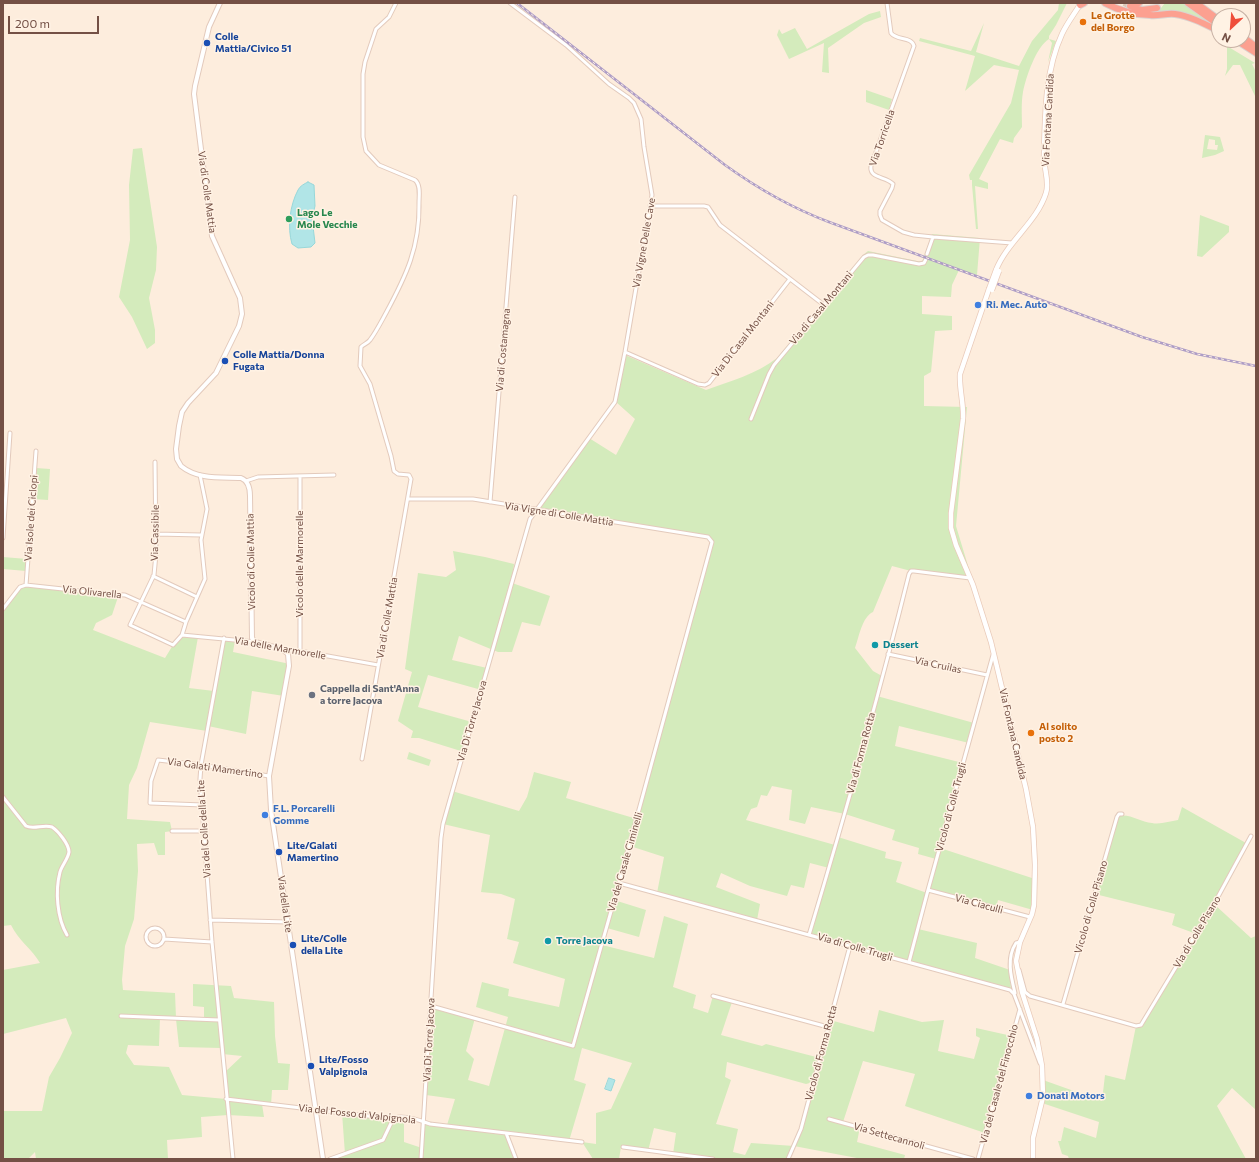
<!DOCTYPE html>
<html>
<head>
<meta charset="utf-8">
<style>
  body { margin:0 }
  #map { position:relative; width:1259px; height:1162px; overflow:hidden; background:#fdeddd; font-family:Commissioner,sans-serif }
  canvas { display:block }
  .frame { position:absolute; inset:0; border:4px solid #745045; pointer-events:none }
  .north { position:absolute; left:1211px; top:8px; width:40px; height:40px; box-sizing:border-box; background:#fff2e4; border:1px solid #c7b1a4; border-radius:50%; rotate:206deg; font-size:11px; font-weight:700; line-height:16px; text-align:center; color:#745045 }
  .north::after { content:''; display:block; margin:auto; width:14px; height:18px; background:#ef4e3a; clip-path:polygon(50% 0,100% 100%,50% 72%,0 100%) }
  .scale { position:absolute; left:8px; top:16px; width:91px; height:18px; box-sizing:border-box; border:2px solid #745045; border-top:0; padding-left:5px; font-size:12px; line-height:14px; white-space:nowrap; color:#745045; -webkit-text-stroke:3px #fff2e4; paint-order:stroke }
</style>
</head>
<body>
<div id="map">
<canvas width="1259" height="1162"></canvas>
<div class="frame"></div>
<div class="north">N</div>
<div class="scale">200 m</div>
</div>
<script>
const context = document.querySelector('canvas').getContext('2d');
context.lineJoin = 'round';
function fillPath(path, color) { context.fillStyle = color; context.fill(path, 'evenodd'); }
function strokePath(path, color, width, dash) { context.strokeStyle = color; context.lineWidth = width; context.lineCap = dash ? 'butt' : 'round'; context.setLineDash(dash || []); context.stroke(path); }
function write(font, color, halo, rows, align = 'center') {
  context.font = font + ' Commissioner,sans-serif'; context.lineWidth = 3; context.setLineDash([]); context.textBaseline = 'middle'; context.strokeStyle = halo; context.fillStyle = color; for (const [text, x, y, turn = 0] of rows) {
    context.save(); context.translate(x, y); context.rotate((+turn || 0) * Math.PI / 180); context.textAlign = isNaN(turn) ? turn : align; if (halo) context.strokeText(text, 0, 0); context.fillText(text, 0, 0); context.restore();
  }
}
const green = new Path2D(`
  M1059 3H1067L1056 25 1049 36V39L1056 41 1048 62 1052 43 1049 39C1036 47 1026 77 1023 92 1021 103 1022 115 1022 127L1014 138 1013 143 1000 139 979 179 988 183V189L975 186 978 229H976L972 185V180H970L969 175 1011 103 1019 70 994 65 965 91 975 56 919 41 920 38 971 51 984 23 976 52 1019 66 1032 41 1058 10Z
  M1165 3H1183L1218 28 1190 17 1152 13 1161 8Z
  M880 11 881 17 864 23 828 48 829 73 822 72 824 43 789 59 777 35 779 29 782 34 795 28 807 49 869 14Z
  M1227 46 1255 63 1252 64 1256 72V98L1240 65H1233L1225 76 1227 69Z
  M866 90 892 99 889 110 866 102Z
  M1205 135 1220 137 1224 151 1215 155 1202 158ZM1209 139 1215 140V145H1218L1217 150 1207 149Z
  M142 148 157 247 156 270 149 298 155 330V343L147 349 132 317 119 297 130 240 129 185 133 149Z
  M1200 215 1229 226V232L1202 257 1197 256Z
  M932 234 980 238 977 275 959 270 952 285 951 297 922 296V314L952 316V330L935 331 931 372 924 376V406L967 407 956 526 972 579 911 571 892 566 873 612C862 617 859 637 855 648L873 671 882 676 877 696 974 723 969 743 899 726 895 746 963 763 940 848 1035 879 1033 910 998 900 996 908 928 890 936 859 918 854 919 848 892 840 895 830 845 814 811 807 805 824 789 820 792 790 772 786 767 796 761 795 757 807 751 809 746 820 835 845 838 837 886 852 885 858 902 862 896 882 927 893 918 929 977 943 975 958 1010 970 1011 991 809 935 829 868 810 863 804 888 791 885 787 896 750 886 721 873 716 887 760 904 757 920 657 893 664 857 630 846 614 900 646 910 639 937 607 928 602 945 654 958 664 916 688 924 673 987 696 995 693 1008 708 1013 713 996 732 1002 721 1035 762 1046 766 1044 820 1058 830 1020 874 1032 879 1010 922 1022 944 1020 938 1051 974 1059 980 1038 976 1036V1028L1012 1036 985 1133 905 1106 915 1074 863 1061 843 1122 860 1127 857 1142 905 1155 904 1159H862L794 1146 788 1159H713L673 1154 676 1133 654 1128 648 1151 621 1147 619 1159H593L582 1142 596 1144V1113L611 1109 632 1063 582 1048 574 1080 586 1084 569 1141 506 1133 516 1159H330L345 1154 342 1113 393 1119 399 1117 404 1118V1142L422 1148 424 1121 426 1122 447 1125 455 1099 426 1095 431 1006 475 1018 466 1051 474 1059 468 1080 489 1086 508 1017 476 1007 482 982 509 989 508 996 559 1007 565 979 513 963 519 942 507 939 515 899 501 894 481 892 490 835 443 824 452 791 519 811 527 797 534 772 571 782 566 798 637 819 712 545 708 537 535 510 589 438 616 455 635 419 616 402 625 355 706 390C730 381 757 374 777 358L863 255 868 251 922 262ZM727 1062 806 1084 813 1082 794 1146 751 1143 745 1155 733 1152 738 1129 716 1124 731 1080 725 1077Z
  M36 468 50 469 48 500 34 499Z
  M453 551 485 557 514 564 512 583 550 596 540 626 522 622 512 652H498L459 636 452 660 487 668 478 689 428 675 418 707 472 722 464 752 419 738H411L413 731 398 721 412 672 405 669 418 573 446 577 456 570Z
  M3 557 27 559 26 571 3 569Z
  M26 585 119 594 112 615 96 623 93 630 165 658 173 645 182 635 198 637 189 688 214 691 224 638 235 640 233 652 290 664 284 696 252 691 246 734 208 726 207 731 150 722 137 768 129 785 127 819 170 822 172 831 165 832V855H158L154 843 137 844 138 871 134 919 125 946 122 980 123 990 175 993 176 1018 204 1019V1007L193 1006V984L231 986 234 998 274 1002 275 1036 278 1063 290 1064 288 1090H272L271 1105 262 1104 264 1117 228 1115 201 1117 202 1137 167 1140 168 1159H36L35 1152 28 1159H3V1111H42L49 1077 60 1058 72 1033 66 1018 3 1034V970L40 963C32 949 18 940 11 925L3 926V608L20 587ZM160 1018 176 1019 179 1047 221 1048 222 1054 242 1056 224 1073 226 1099 182 1095 169 1067 134 1065 126 1053 128 1045 159 1046Z
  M409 752 431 760 429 766 407 759Z
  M1182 807 1246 843 1212 904 1194 933 1172 925 1175 914 1095 894 1118 816C1130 813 1140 822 1152 823 1160 825 1170 821 1178 820Z
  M1214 904 1251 938 1256 936V1110L1232 1088 1217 1106 1246 1159H1069L1068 1156 1062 1154 1058 1141H1061L1064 1127 1096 1138 1099 1122 1042 1103 1043 1080 1102 1101 1105 1075 1125 1080 1136 1026H1140Z`);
const water = new Path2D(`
  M308 182 314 185 315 206 312 218 315 243 311 247 298 248 292 244C287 227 290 205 298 190 300 186 304 184 308 182Z
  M609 1078 615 1080 611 1091 605 1089Z`);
const motorwayTunnel = new Path2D(`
  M1124 3 1130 6`);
const minor = new Path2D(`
  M887 3 891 33C897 41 911 36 914 46L871 166C869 179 886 176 893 184L892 188 880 211V215L882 220 903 232 914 235 933 237
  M651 206H704L708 207 720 225 824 305
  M927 254 933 237 1012 243
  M625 352 698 384 705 385 709 383 790 279
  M751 419 769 374 774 365 864 257 868 255H873L919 264 924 263 926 259
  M155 462 156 554 154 575 130 625 173 645 182 635 186 622 205 579 201 540 207 509 200 475
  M246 481 258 477 334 475
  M409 499H473L708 537 712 542 619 883 573 1046 431 1006
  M490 502 515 197
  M156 534 201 535
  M3 538 10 433
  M153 576 197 597
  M26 585 36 451
  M3 609 20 587 26 585 109 594 125 595 186 622
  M182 635 255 642
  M224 638 201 765 200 779 212 942 233 1159
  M286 651 291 650 300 651 378 665
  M300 651V476
  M888 654 987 675
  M362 759 411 479 409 475 398 474 394 471 391 456 370 384 360 366 361 347C364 344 368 343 370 340 376 332 381 322 386 313 406 276 420 247 419 203 419 196 421 185 415 180L379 165 366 151 363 137V74L365 62 376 29 389 17 396 3
  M3 797 26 826C34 830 43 824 52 827 58 831 69 844 69 852 68 859 62 865 60 872 55 891 57 918 67 935
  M203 805 150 803 151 781 158 760 201 765 269 776
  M172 831H204
  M619 883 1010 990 1014 994 1040 1063
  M928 890 1030 917
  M210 920 288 922
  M146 937a9 9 0 1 1 18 0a9 9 0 1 1-18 0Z
  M809 935C845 815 879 695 909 574L911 571H914L970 578
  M164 939 212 942
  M909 962 928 890 993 655
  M1019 970 1025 992 1030 996 1136 1026 1141 1025 1214 904 1251 836
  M1015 993C1011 977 1006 958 1016 943L1020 942
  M713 996 828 1027
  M1063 1004 1117 817 1119 814H1122
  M121 1016 219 1020
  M226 1099 393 1119C400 1113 422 1121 430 1124L582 1142
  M829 1119 973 1159
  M506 1133 516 1159
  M623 1147 713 1159
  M330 1159 383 1140 393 1119
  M421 1159 441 838 443 824 530 519 615 402 625 352 652 195 644 147 641 119 634 103 629 98 609 84 566 45 510 3
  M788 1159 801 1129 850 946
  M978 1159 1020 1009`);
const tertiary = new Path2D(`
  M220 3 209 27 195 86 194 94 212 236 240 298 242 314 239 326 216 373 188 403 182 412 179 426 176 449 177 459 181 466C198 480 221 477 241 478 249 481 250 489 250 496L252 638 255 642 282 649 288 654 289 666 269 776 271 810 323 1159`);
const secondary = new Path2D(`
  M996 270C1007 242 1037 222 1046 193 1050 181 1043 167 1044 154 1045 114 1045 71 1062 34 1067 23 1075 13 1081 3
  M989 289 960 374C959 389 964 404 963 419L951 513V528L956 545 973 585 991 642 1026 789 1033 827 1035 865 1034 905 1032 914 1020 942 1016 961 1022 992 1037 1039 1042 1066 1043 1097 1033 1138V1159`);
const motorway = new Path2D(`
  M1105 3C1118 10 1135 15 1150 15 1159 16 1166 13 1175 14 1190 16 1205 24 1219 31
  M1188 3 1219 25
  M1196 3 1219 20
  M1080 5 1084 3
  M1130 6 1142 10 1157 8
  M1130 6 1139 3
  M1243 37 1256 47
  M1236 40 1256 53`);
const rail = new Path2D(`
  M517 3 725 165C757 188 792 208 829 222L1142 337 1197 354 1256 366`);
const secondaryBridge = new Path2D(`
  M989 289 996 270
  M992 290 999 271`);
const markers = [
  [1083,22,4,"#e8710a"],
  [207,43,4,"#1a4fb4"],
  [289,219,4,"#2e9e5b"],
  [978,305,4,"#3f7fe0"],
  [225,361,4,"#1a4fb4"],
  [875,645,4,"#0f9aa8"],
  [312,695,4,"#6b7280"],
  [1031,733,4,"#e8710a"],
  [265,815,4,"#3f7fe0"],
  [279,852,4,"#1a4fb4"],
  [548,941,4,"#0f9aa8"],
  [293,945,4,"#1a4fb4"],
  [311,1066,4,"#1a4fb4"],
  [1029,1096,4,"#3f7fe0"]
];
const foodNames = [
  ["Le Grotte",1091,16],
  ["del Borgo",1091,28],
  ["Al solito",1039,727],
  ["posto 2",1039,739]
];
const transitNames = [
  ["Colle",215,37],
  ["Mattia/Civico 51",215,49],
  ["Colle Mattia/Donna",233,355],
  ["Fugata",233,367],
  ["Lite/Galati",287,846],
  ["Mamertino",287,858],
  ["Lite/Colle",301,939],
  ["della Lite",301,951],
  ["Lite/Fosso",319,1060],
  ["Valpignola",319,1072]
];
const streetNames = [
  ["Via Fontana Candida",1048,120,-87],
  ["Via Torricella",882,138,-71],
  ["Via di Colle Mattia",207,192,82],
  ["Via Vigne Delle Cave",644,243,-80],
  ["Via di Casal Montani",821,308,-50],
  ["Via Di Casal Montani",743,339,-52],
  ["Via di Costamagna",503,350,-85],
  ["Via Vigne di Colle Mattia",559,514,9],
  ["Via Isole dei Ciclopi",31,518,-86],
  ["Via Cassibile",155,533,-89],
  ["Vicolo di Colle Mattia",251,562,-91],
  ["Vicolo delle Marmorelle",300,564,-90],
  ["Via Olivarella",92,592,6],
  ["Via di Colle Mattia",387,618,-80],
  ["Via delle Marmorelle",280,648,10],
  ["Via Cruilas",938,665,12],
  ["Via Di Torre Jacova",472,721,-74],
  ["Via Fontana Candida",1013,734,77],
  ["Via di Forma Rotta",861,753,-75],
  ["Via Galati Mamertino",215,768,8],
  ["Vicolo di Colle Trugli",951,807,-75],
  ["Via del Colle della Lite",204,829,-94],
  ["Via del Casale Ciminelli",625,862,-74],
  ["Via della Lite",285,904,82],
  ["Via Ciaculli",979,904,15],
  ["Vicolo di Colle Pisano",1091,907,-74],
  ["Via di Colle Pisano",1197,932,-59],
  ["Via di Colle Trugli",855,947,16],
  ["Via Di Torre Jacova",429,1040,-87],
  ["Vicolo di Forma Rotta",821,1053,-75],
  ["Via del Casale del Finocchio",999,1084,-75],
  ["Via del Fosso di Valpignola",357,1114,6],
  ["Via Settecannoli",889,1136,16]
];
const leisureNames = [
  ["Lago Le",297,213],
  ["Mole Vecchie",297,225]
];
const shopNames = [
  ["Ri. Mec. Auto",986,305],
  ["F.L. Porcarelli",273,809],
  ["Gomme",273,821],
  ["Donati Motors",1037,1096]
];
const cultureNames = [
  ["Dessert",883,645],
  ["Torre Jacova",556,941]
];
const worshipNames = [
  ["Cappella di Sant'Anna",320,689],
  ["a torre Jacova",320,701]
];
fillPath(green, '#d4ebbc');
fillPath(water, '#b1e5e7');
strokePath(water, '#97d7d9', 1);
strokePath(motorwayTunnel, '#dbc6b7', 6, [6, 3]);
strokePath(minor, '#e3cabc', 5);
strokePath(tertiary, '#e3cabc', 6);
strokePath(secondary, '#e9cab9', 6);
strokePath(motorway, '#dbd2cf', 8);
strokePath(minor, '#fff', 3);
strokePath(tertiary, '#fff', 4);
strokePath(secondary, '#fff', 4.5);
strokePath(motorway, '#fca090', 6);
strokePath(rail, '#ae9dc6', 2.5);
strokePath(rail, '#fff2e4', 1, [3]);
strokePath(secondaryBridge, '#e9cab9', 6, []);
strokePath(secondaryBridge, '#fff', 4.5);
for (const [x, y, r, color] of markers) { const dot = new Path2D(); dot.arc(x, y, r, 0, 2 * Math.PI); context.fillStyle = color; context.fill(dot); strokePath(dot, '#fff2e4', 1.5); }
write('bold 10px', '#c56008', '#fff2e4', foodNames, 'left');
write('bold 10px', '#164399', '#fff2e4', transitNames, 'left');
write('10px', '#745045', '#fff2e4', streetNames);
write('bold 10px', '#27864d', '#fff2e4', leisureNames, 'left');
write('bold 10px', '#366cbe', '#fff2e4', shopNames, 'left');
write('bold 10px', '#0d838f', '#fff2e4', cultureNames, 'left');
write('bold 10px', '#5b616d', '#fff2e4', worshipNames, 'left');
</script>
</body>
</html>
